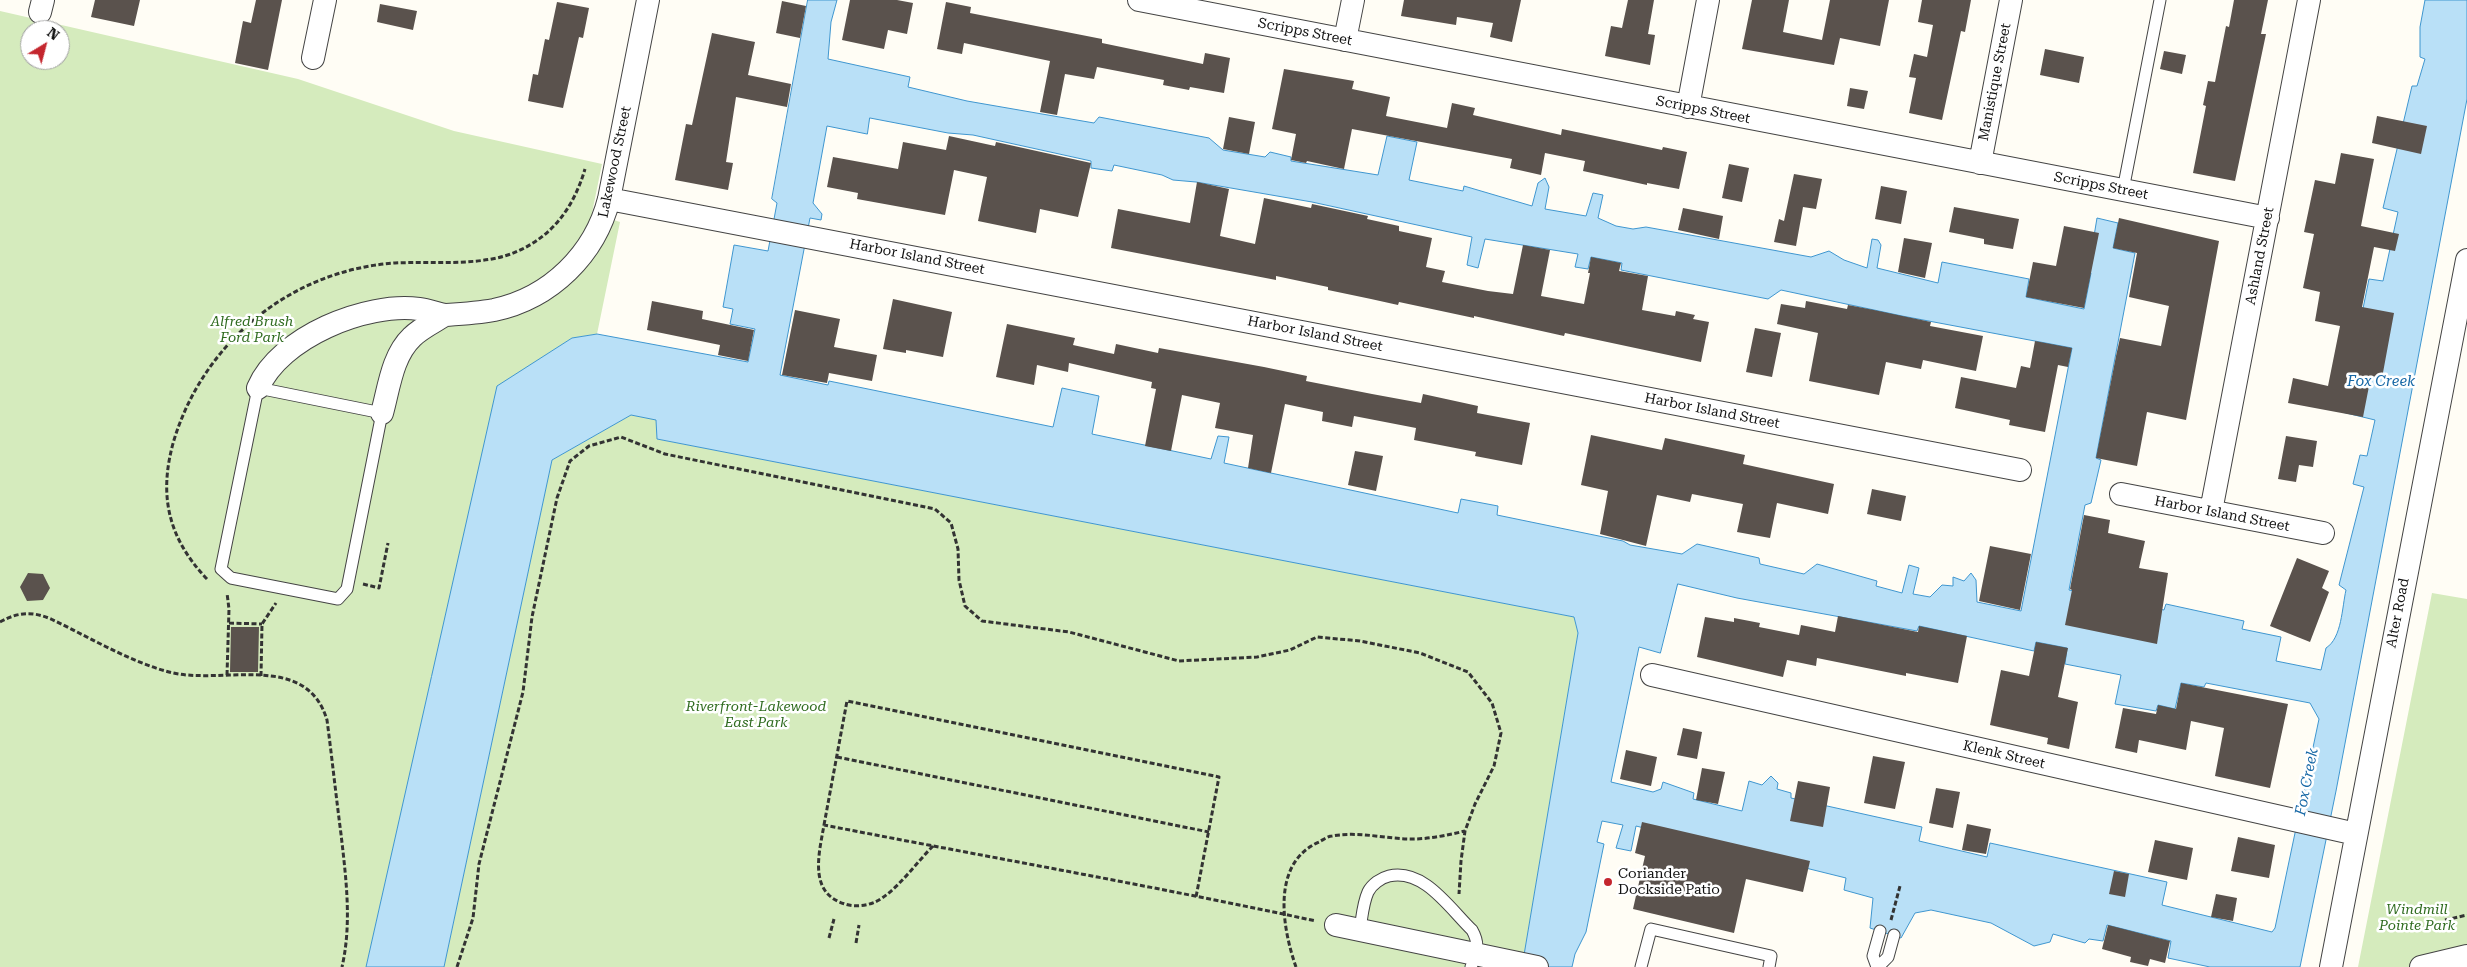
<!DOCTYPE html>
<html>
<head>
<meta charset="utf-8">
<style>
  body { margin:0 }
  #map { position:relative; width:2467px; height:967px; overflow:hidden; background:#fffdf5; font-family:"Roboto Serif",serif }
  canvas { display:block }
  .north { position:absolute; left:20px; top:20px; width:50px; height:50px; box-sizing:border-box; background:#fff; border:1px solid #a0a0a0; border-radius:50%; rotate:37deg; font-size:14px; font-weight:700; line-height:20px; text-align:center; color:#111 }
  .north::after { content:''; display:block; margin:auto; width:18px; height:22px; background:#c4262e; clip-path:polygon(50% 0,100% 100%,50% 72%,0 100%) }
</style>
</head>
<body>
<div id="map">
<canvas width="2467" height="967"></canvas>
<div class="north">N</div>
</div>
<script>
const context = document.querySelector('canvas').getContext('2d');
context.lineJoin = 'round';
function fillPath(path, color) { context.fillStyle = color; context.fill(path, 'evenodd'); }
function strokePath(path, color, width, dash) { context.strokeStyle = color; context.lineWidth = width; context.lineCap = dash ? 'butt' : 'round'; context.setLineDash(dash || []); context.stroke(path); }
function write(font, color, halo, rows, align = 'center') {
  context.font = font + ' "Roboto Serif",serif'; context.lineWidth = 5; context.setLineDash([]); context.textBaseline = 'middle'; context.strokeStyle = halo; context.fillStyle = color; for (const [text, x, y, turn = 0] of rows) {
    context.save(); context.translate(x, y); context.rotate((+turn || 0) * Math.PI / 180); context.textAlign = isNaN(turn) ? turn : align; if (halo) context.strokeText(text, 0, 0); context.fillText(text, 0, 0); context.restore();
  }
}
const green = new Path2D(`
  M0 11 298 79 454 131 602 164 592 213 620 222 597 334 572 338 497 387 366 967H0ZM30 30H60V60H30Z
  M631 415 656 419 657 439 1574 617 1578 633 1522 967H444L552 460Z
  M2432 593 2467 599V967H2358Z`);
const water = new Path2D(`
  M808 0H837L831 22 828 59 910 77 908 87 967 101 1094 123 1099 117 1209 138 1223 150 1265 157 1270 152 1291 157V161L1378 175 1387 136 1417 142 1409 180 1463 191 1464 186 1532 206 1538 183 1545 178 1549 187 1545 209 1586 216 1593 193 1603 195 1598 218 1616 226 1633 229 1646 227 1811 257 1829 251 1844 260 1867 268 1872 239 1878 240 1881 245 1877 268 1938 283 1942 262 2029 279 2026 297 2084 309 2091 273 2088 272 2097 218 2118 223 2113 248 2135 253 2096 458 2101 460 2091 503 2085 505 2069 590 2164 610 2166 604 2244 621 2242 629 2281 637 2276 661 2321 670 2326 648C2342 638 2342 607 2346 590L2339 585 2364 487 2353 484 2360 455 2367 456 2375 420 2342 412 2369 279 2383 281 2398 212 2383 208 2412 86H2417L2425 59 2420 57V27L2425 0H2467V99L2336 791 2300 967H2210L2168 958 2171 941 2107 925 2103 941 2089 939 2085 943 2053 934 2050 942 2034 946 1991 923 1931 910 1915 913 1901 938 1870 928 1873 898 1844 890 1846 878 1636 826 1631 851 1616 848 1623 825 1602 821 1597 842 1604 844 1586 932 1575 954 1572 967H1522L1578 633 1574 617 657 439 656 420 631 415 552 460 444 967H366L497 386 572 338 597 334 748 362 755 329 730 324 733 309 723 307 734 245 768 251 777 203 772 199ZM870 118 948 133 973 135 1091 161V168L1112 171 1114 165 1162 175 1173 180 1196 182 1312 202 1472 237 1467 265 1478 268 1485 239 1578 254 1575 267 1588 269 1591 257 1622 263 1621 270 1768 299 1781 290 1902 316 2072 348 2021 611 1977 602 1976 580 1971 573 1964 581 1953 577V586L1942 585 1930 597 1913 594 1919 568 1909 565 1902 593 1876 586 1877 581 1817 564 1804 574 1760 564 1759 558 1697 544 1682 554 1630 545 1623 541 1497 515 1498 506 1461 499 1458 513 1224 463 1229 437 1218 436 1211 459 1092 434 1099 396 1062 388 1053 427 829 381 828 385 780 375 810 218 821 220 822 214 813 203 827 126 867 134ZM1678 584 1737 598 1917 631 1919 626 2034 651 2036 642 2067 648 2065 664 2121 675 2115 704 2156 711 2158 705 2175 709 2181 683 2204 687 2206 683 2310 703 2319 719 2275 928 2272 932 2162 905 2167 882 1990 843 1987 857 1919 841 1922 827 1791 798V793L1777 789 1778 783 1771 776 1762 785 1749 781 1742 811 1693 799 1694 793 1663 782 1661 789 1653 792 1611 782 1639 647 1660 653Z`);
const building = new Path2D(`
  M95 0H140L134 26 91 17Z
  M256 0H282L268 70 235 63 243 21 251 23Z
  M850 0H897L913 3 907 34 888 30 884 49 842 40Z
  M1404 0H1521L1512 42 1490 37 1493 23 1457 17 1456 25 1401 16Z
  M1628 0H1654L1648 34 1655 35 1650 65 1605 56 1611 26 1622 28Z
  M1752 0H1789L1783 32 1822 40 1830 0H1889L1880 46 1840 38 1834 65 1742 49Z
  M1922 0H1971L1965 32 1961 31 1942 120 1909 113 1916 78 1909 77 1914 54 1927 57 1933 25 1918 22Z
  M2234 0H2268L2261 34H2266L2235 181 2193 173 2206 106 2203 105 2208 81 2215 82 2226 26 2229 27Z
  M782 1 806 6 800 38 776 33Z
  M557 2 589 8 583 38 579 37 563 108 528 101 533 74 538 75 545 39 549 40Z
  M946 2 971 7 970 13 1102 39V43L1203 64 1205 53 1230 58 1224 93 1190 87 1189 90 1163 85 1164 80 1097 67 1094 79 1065 74 1057 115 1040 112 1050 61 964 43 962 54 937 49Z
  M380 4 417 11 413 30 377 22Z
  M712 33 755 42 748 75 791 84 787 107 736 97 726 162 733 163 728 190 675 180 686 124 692 125Z
  M2045 49 2084 57 2079 83 2040 75Z
  M2164 51 2186 55 2182 74 2160 69Z
  M1284 69 1354 81 1352 89 1390 97 1386 116 1447 128 1452 103 1475 108 1473 115 1561 135 1562 129 1662 150 1663 147 1687 152 1679 189 1647 183V185L1583 171 1585 161 1545 153 1541 175 1510 168 1512 159 1352 129 1344 169 1307 161 1306 163 1291 160 1296 134 1272 129Z
  M1850 88 1868 91 1864 109 1847 106Z
  M2377 116 2427 126 2421 154 2372 143Z
  M1229 117 1255 122 1249 154 1223 149Z
  M949 136 995 146 996 142 1091 163 1078 217 1040 209 1036 233 978 221 987 177 954 170 945 215 857 199 858 193 827 187 833 157 898 169 903 142 946 150Z
  M2341 153 2374 159 2361 226 2399 234 2395 251 2374 247 2362 307 2394 313 2382 378 2371 376 2363 417 2288 403 2293 378 2328 386 2340 326 2315 321 2320 292 2303 288 2314 234 2304 232 2315 180 2335 184Z
  M1729 164 1749 168 1742 202 1722 198Z
  M1794 174 1822 179 1816 209 1803 207 1796 246 1774 242 1779 219 1784 221Z
  M1197 182 1229 189 1220 236 1255 244 1264 198 1311 208 1312 204 1368 216 1367 219 1399 226V231L1432 238 1426 267 1445 271 1442 282 1488 291 1513 294 1523 245 1550 250 1541 296 1584 304 1590 273H1588L1591 257 1621 263 1619 271 1648 276 1642 310 1675 316 1676 311 1695 315 1693 319 1709 322 1701 362 1565 333 1564 336 1474 316V318L1399 302 1398 305 1371 299 1328 290V287L1276 276V280L1111 248 1118 209 1190 223Z
  M1881 186 1907 191 1901 224 1875 219Z
  M1954 207 2019 219 2013 249 1984 244V239L1949 232Z
  M1683 208 1723 216 1719 239 1678 230Z
  M2119 218 2219 241 2186 420 2147 412 2137 466 2096 458 2116 356 2120 338 2161 346 2169 306 2129 297 2137 253 2113 248Z
  M2064 226 2099 233 2084 308 2026 297 2033 262 2056 266Z
  M1904 238 1932 243 1925 278 1898 272Z
  M893 299 952 312 943 357 906 350V353L883 349Z
  M652 301 703 311 702 319 754 330 748 361 718 355 720 345 647 330Z
  M1806 301 1847 309 1848 305 1874 310 1931 322 1930 326 1983 336 1976 371 1923 360 1921 369 1886 362 1879 395 1809 381 1818 333 1777 324 1781 304 1805 308Z
  M795 310 840 319 834 347 877 355 872 381 829 373 827 383 782 375Z
  M1007 324 1075 338 1073 345 1114 354 1116 344 1158 353 1159 348 1264 367 1307 376 1306 381 1372 394 1421 403 1423 394 1478 406 1477 413 1530 423 1522 465 1475 456 1476 452 1414 440 1416 428 1354 416 1352 427 1322 421 1323 412 1285 404 1271 473 1248 468 1253 435 1215 428 1220 403 1182 395 1171 451 1145 446 1156 389 1151 388 1152 382 1069 363 1068 372 1037 365 1034 385 996 377Z
  M1755 328 1781 333 1772 377 1746 372Z
  M2035 341 2072 348 2068 367 2058 365 2045 432 2009 425 2010 420 1955 408 1961 377 2016 388 2021 366 2030 368Z
  M1591 435 1662 450 1665 438 1745 455 1743 464 1834 484 1828 514 1777 503 1770 538 1737 532 1743 504 1692 494 1690 502 1657 495 1646 546 1600 534 1608 491 1581 485Z
  M2286 436 2317 441 2313 467 2299 465 2296 482 2278 479Z
  M1355 451 1383 456 1376 491 1348 485Z
  M1872 489 1906 496 1901 521 1867 514Z
  M2084 515 2110 520 2108 533 2145 541 2139 568 2168 573 2157 644 2065 625 2072 590 2070 589Z
  M1990 546 2031 554 2020 610 1979 601Z
  M2297 558 2329 571 2322 588 2329 592 2310 642 2270 626Z
  M28 573 43 574 50 588 43 600 27 601 20 587Z
  M1838 616 1918 632 1919 626 1967 636 1958 683 1906 673V676L1817 658 1816 666 1787 660 1783 677 1697 657 1705 617 1734 622V618L1760 623 1759 627 1799 635 1801 625 1835 632Z
  M231 627H259L258 672H230Z
  M2036 642 2068 648 2058 697 2078 702 2069 749 2047 744 2048 738 1990 725 2001 670 2029 676Z
  M2181 683 2288 704 2270 788 2215 776 2224 728 2191 721 2186 750 2139 740 2137 753 2115 748 2123 708 2156 714 2158 705 2176 709Z
  M1683 728 1702 732 1697 759 1677 755Z
  M1626 750 1657 757 1651 786 1620 779Z
  M1873 756 1905 762 1895 809 1864 803Z
  M1702 768 1725 772 1718 804 1696 800Z
  M1798 781 1830 787 1823 827 1790 821Z
  M1936 788 1960 792 1953 828 1929 823Z
  M1642 822 1810 861 1803 892 1746 879 1734 933 1633 909 1645 856 1635 853Z
  M1967 824 1991 829 1986 854 1962 850Z
  M2238 837 2275 845 2269 878 2231 871Z
  M2155 840 2193 848 2187 880 2148 872Z
  M2114 871 2129 874 2125 897 2109 894Z
  M2216 894 2237 898 2233 921 2211 917Z
  M2108 925 2170 941 2165 963 2150 959 2148 966 2130 962 2131 957 2102 949Z`);
const path = new Path2D(`
  M207 579C168 538 158 495 174 440 204 342 291 270 395 263 433 261 484 267 518 251 554 235 574 206 585 169
  M363 584 379 588 388 543
  M0 622C18 612 32 611 51 619 89 637 128 661 169 672 221 686 306 650 327 720 332 758 336 796 341 834 346 878 352 923 342 967
  M229 623 262 624
  M227 675 229 609 227 593
  M261 676 262 624 276 603
  M837 757 1209 832
  M824 825 847 701 1219 777 1196 897
  M933 846C917 862 895 893 875 902 866 906 854 907 845 904 808 893 819 854 824 825 988 857 1153 886 1316 921
  M1891 920 1900 886
  M2445 920 2467 915
  M829 938 834 919
  M856 943 859 925
  M457 967 473 918 479 864 523 692 532 617 557 498 570 461 589 446 621 437 665 454 935 509 951 523 958 549 959 580 965 606 982 621 1069 632 1179 661 1257 657 1290 650 1317 637 1360 641 1420 653 1468 672 1492 703 1501 733 1494 766 1475 804 1465 831 1461 861 1459 894
  M1296 967C1282 927 1271 863 1319 842 1323 840 1328 836 1332 836 1359 831 1386 839 1412 839 1430 839 1448 835 1465 831`);
const service = new Path2D(`
  M2123 190 2160 0
  M258 388 382 413 347 589 338 599 231 578 221 569Z
  M1360 929C1362 917 1363 903 1368 892 1372 884 1381 878 1389 876 1424 868 1450 909 1472 930 1480 944 1477 953 1471 967
  M1641 967 1651 929 1771 956 1769 967
  M1877 967 1873 956 1880 931
  M1878 967 1888 957 1894 935`);
const minor = new Path2D(`
  M1139 0 2268 218
  M40 12 43 0
  M1345 40 1353 0
  M313 58 325 0
  M1688 107 1708 0
  M1980 163 2011 0
  M609 199 2020 470
  M445 315C461 314 478 313 494 310 551 298 595 254 609 199L648 0
  M258 388C280 337 366 302 419 309 427 310 436 313 445 315 434 322 421 328 412 337 392 356 389 388 382 413
  M2121 494 2323 533
  M2211 511 2309 0
  M1652 675 2356 834
  M1336 925 1537 967
  M2331 967 2467 260
  M2421 967 2467 956`);
const markers = [
  [1608,882,5,"#c4262e"]
];
const streetNames = [
  ["Scripps Street",1305,32,11],
  ["Manistique Street",1995,82,-79],
  ["Scripps Street",1703,110,11],
  ["Lakewood Street",615,162,-78],
  ["Scripps Street",2101,186,11],
  ["Ashland Street",2260,256,-79],
  ["Harbor Island Street",917,257,11],
  ["Harbor Island Street",1315,334,11],
  ["Harbor Island Street",1712,411,11],
  ["Harbor Island Street",2222,514,11],
  ["Alter Road",2398,613,-79],
  ["Klenk Street",2004,755,13]
];
const parkNames = [
  ["Alfred Brush",252,322],
  ["Ford Park",252,338],
  ["Riverfront-Lakewood",756,707],
  ["East Park",756,723],
  ["Windmill",2417,910],
  ["Pointe Park",2417,926]
];
const poiNames = [
  ["Coriander",1618,874],
  ["Dockside Patio",1618,890]
];
const waterNames = [
  ["Fox Creek",2381,382],
  ["Fox Creek",2307,782,-79]
];
fillPath(green, '#d5ebbd');
fillPath(water, '#b9e0f7');
strokePath(water, '#3f96cf', 1);
fillPath(building, '#5a524d');
strokePath(service, '#444', 13);
strokePath(minor, '#444', 24);
strokePath(path, '#333', 3, [5, 2.5]);
strokePath(service, '#fff', 11);
strokePath(minor, '#fff', 22);
for (const [x, y, r, color] of markers) { const dot = new Path2D(); dot.arc(x, y, r, 0, 2 * Math.PI); context.fillStyle = color; context.fill(dot); strokePath(dot, '#fff', 2); }
write('14px', '#111', '#fff', streetNames);
write('italic 14px', '#2f6b1f', '#fff', parkNames);
write('14px', '#111', '#fff', poiNames, 'left');
write('italic 15px', '#1768a6', '#fff', waterNames);
</script>
</body>
</html>
